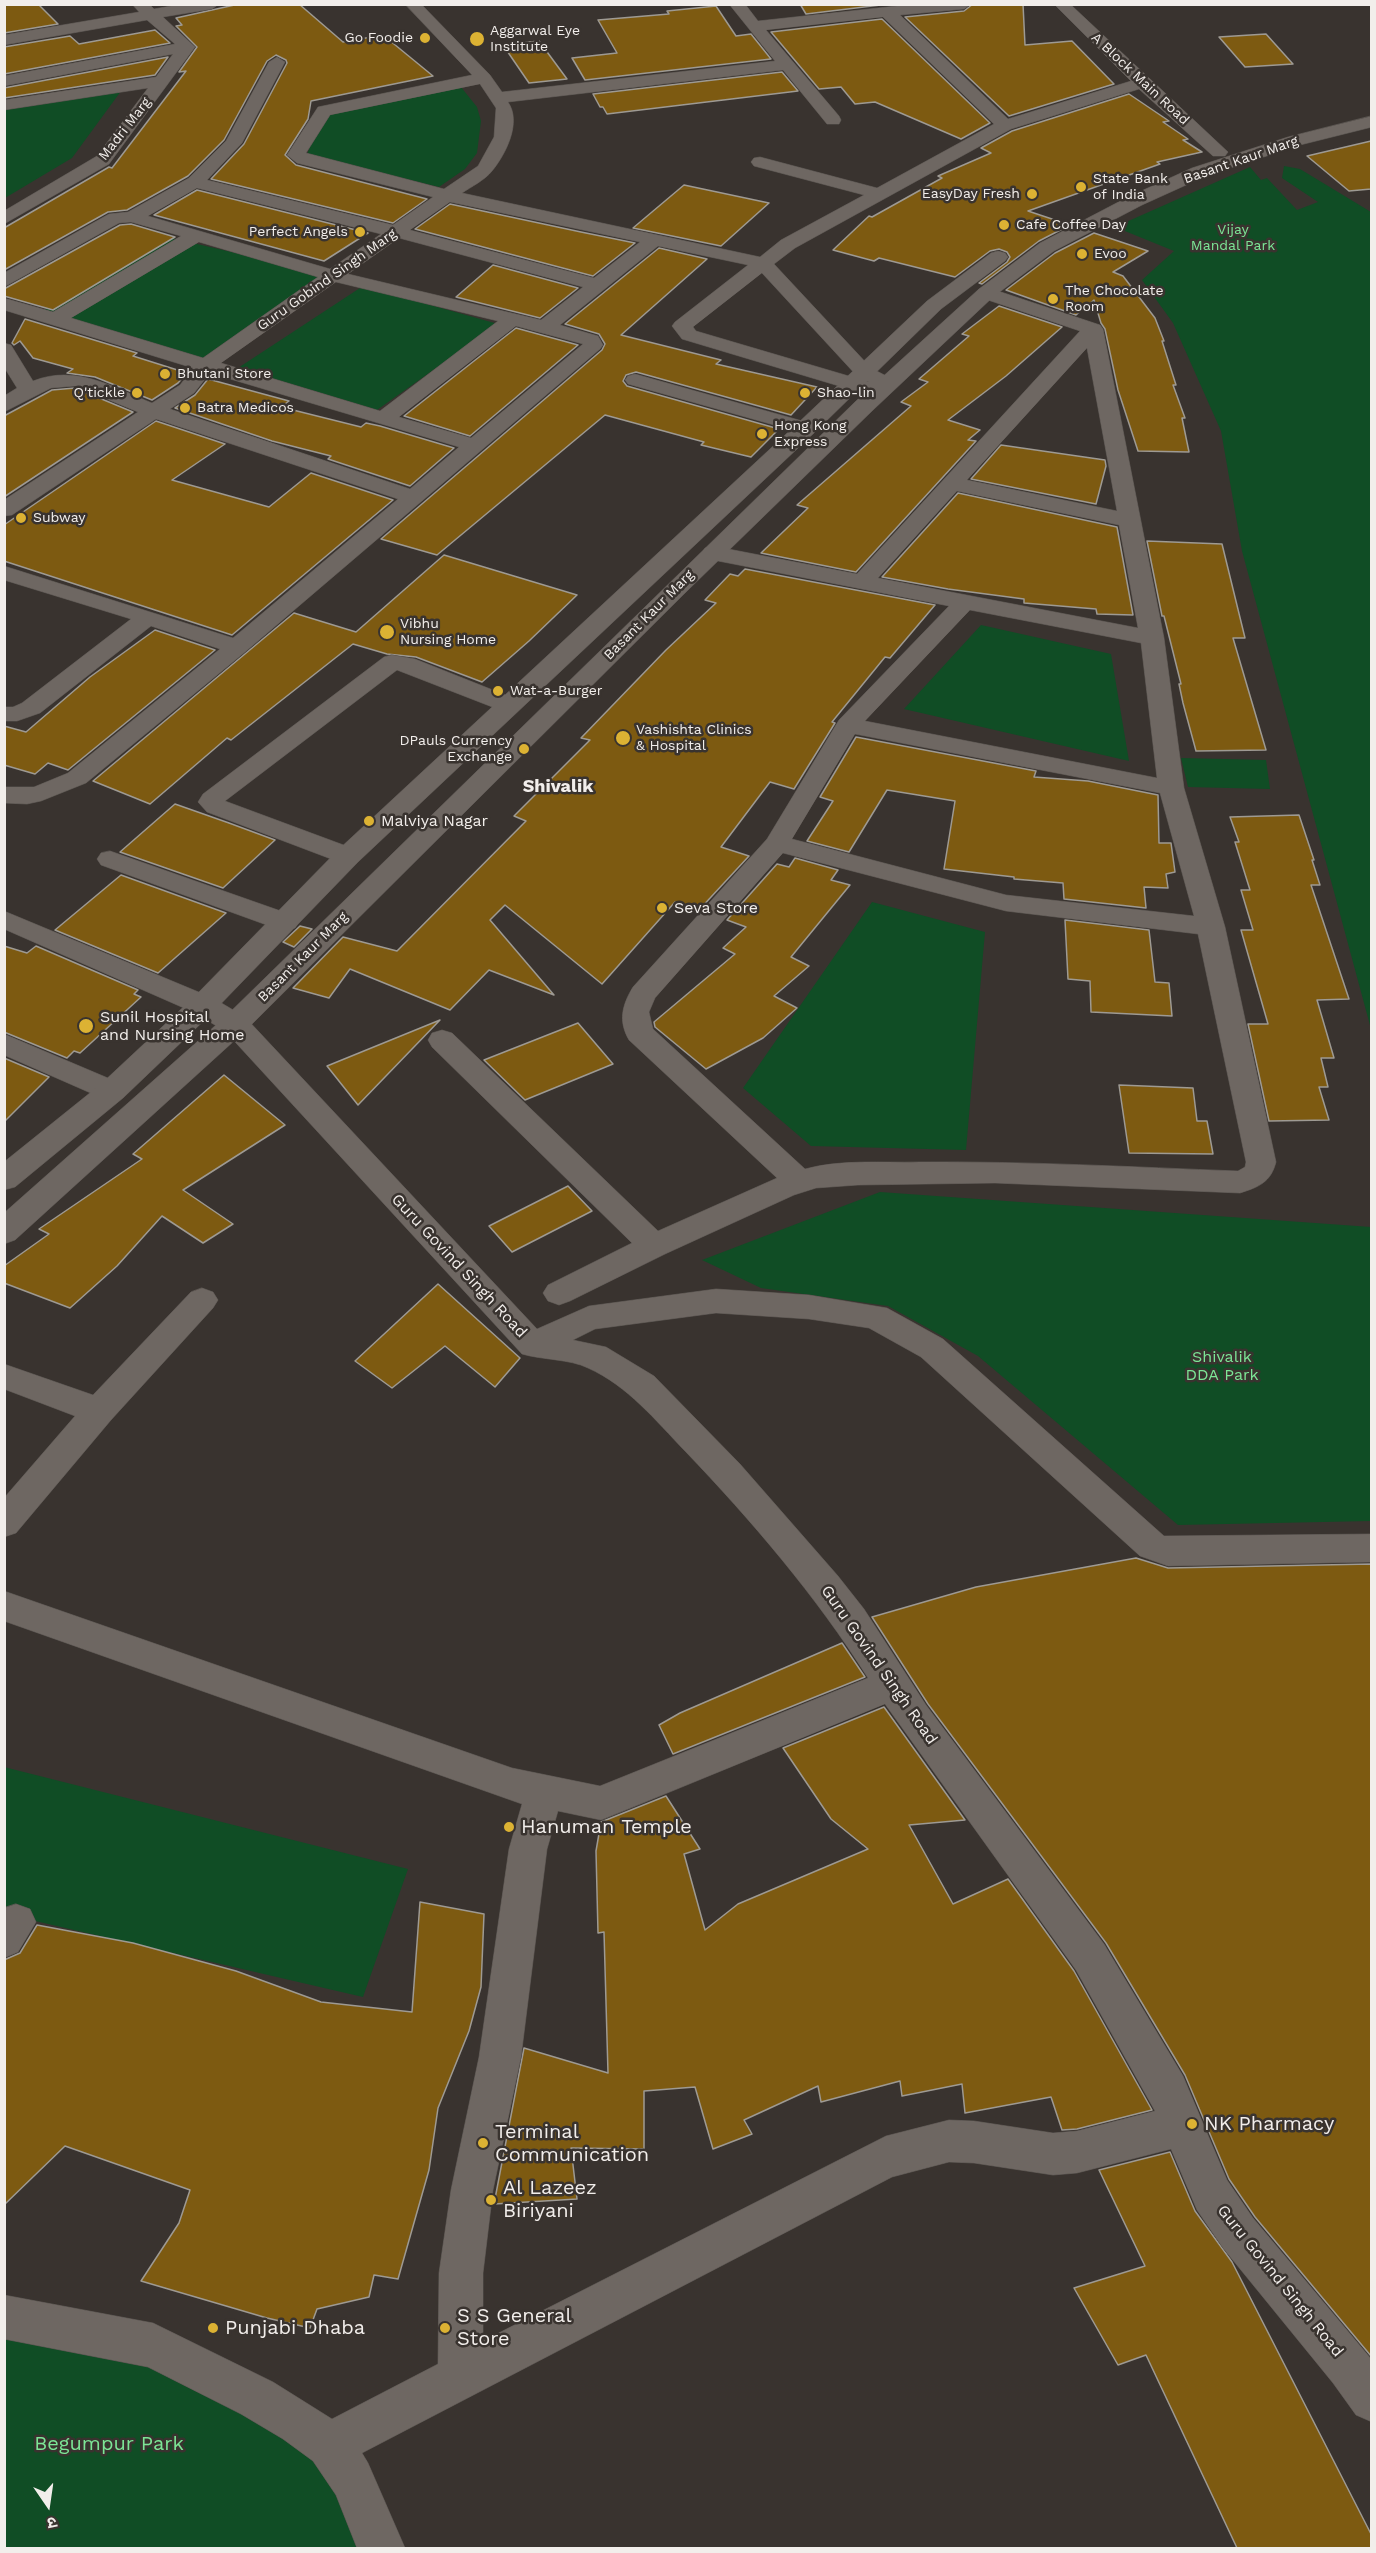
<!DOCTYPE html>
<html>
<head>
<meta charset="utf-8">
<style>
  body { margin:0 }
  #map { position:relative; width:1376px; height:2553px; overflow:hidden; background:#39332f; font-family:"Work Sans","Noto Sans Devanagari",sans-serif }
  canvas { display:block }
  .frame { position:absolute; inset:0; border:6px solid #f2eeeb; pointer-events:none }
  .north { position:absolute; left:18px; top:2475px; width:60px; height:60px; -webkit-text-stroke:4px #39332f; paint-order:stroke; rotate:167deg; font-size:16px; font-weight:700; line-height:24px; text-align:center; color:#f2eeeb }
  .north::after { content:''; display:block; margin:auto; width:21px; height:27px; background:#f2eeeb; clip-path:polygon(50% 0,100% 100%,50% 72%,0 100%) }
</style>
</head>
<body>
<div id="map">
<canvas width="1376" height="2553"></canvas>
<div class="frame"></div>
<div class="north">उ</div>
</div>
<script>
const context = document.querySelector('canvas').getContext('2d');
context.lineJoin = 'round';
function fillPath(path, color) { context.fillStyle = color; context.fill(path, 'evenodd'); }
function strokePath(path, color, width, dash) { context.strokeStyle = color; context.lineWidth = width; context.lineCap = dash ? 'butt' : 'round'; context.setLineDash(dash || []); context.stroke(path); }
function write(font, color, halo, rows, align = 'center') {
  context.font = font + ' "Work Sans",sans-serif'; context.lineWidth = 5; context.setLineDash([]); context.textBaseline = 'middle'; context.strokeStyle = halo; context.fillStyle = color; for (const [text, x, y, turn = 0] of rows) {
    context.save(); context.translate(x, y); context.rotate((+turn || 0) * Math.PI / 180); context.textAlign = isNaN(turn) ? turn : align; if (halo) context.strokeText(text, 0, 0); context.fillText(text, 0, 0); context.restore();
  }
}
const green = new Path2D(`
  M124 87 72 158 5 198V107Z
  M461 87 477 107 481 121 477 153 465 169 439 187 307 155 320 116Z
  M1284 166 1300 169 1371 212V1029L1242 551 1221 431 1173 323 1142 280 1174 251 1115 227 1250 167 1261 180 1267 178 1297 210 1318 202 1282 178Z
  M163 236 334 276 206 365 31 318Z
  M363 286 498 324 377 410 238 368Z
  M981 625 1111 654 1129 761 904 709Z
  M1181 758 1266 760 1270 789 1188 787Z
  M872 902 985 932 966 1150 811 1146 743 1088Z
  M880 1192 1371 1227V1521L1178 1525 978 1356 888 1306 761 1288 702 1260Z
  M4 1767 408 1869 363 1997 5 1914Z
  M5 2325 257 2398 369 2522 382 2548H5Z`);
const building = new Path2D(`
  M4 4H38L58 24 4 33Z
  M239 4H299L343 42 383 35 433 76 311 101 308 119 285 155 296 165 427 199 393 223 211 179 244 144 287 63 286 60 276 55 267 61 224 140 188 176 127 210 108 212 4 270V228L109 167 112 168 186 71 179 72 197 47 176 26 182 25 176 18Z
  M800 4H889L806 14Z
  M973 4H1023L1025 45 1072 41 1114 84 1009 116 905 17 964 11Z
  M716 6 736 36 751 34 771 59 585 80 572 58 617 53 598 20 669 14 667 11Z
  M882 19 990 123 961 139 875 102 855 104 841 87 819 89 771 32Z
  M155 30 170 43 4 74V47L70 36 79 44Z
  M1266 34 1293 64 1245 67 1219 37Z
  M539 41 567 79 529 83 503 45Z
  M168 57 155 75 4 98V88Z
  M782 72 798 91 607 114 603 107H600L593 94Z
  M1129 94 1169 121 1163 122 1188 139 1183 140 1202 152 1157 162 1160 164 1028 211 1070 225 1039 241 982 284 979 283 1007 262 1010 257 1007 252 999 249 990 251 955 277 879 258 874 261 833 250 869 216 872 217 942 178 938 176 991 153 981 148 1012 131Z
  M1371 141V189L1349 191 1307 156Z
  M684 185 769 203 721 246 633 228Z
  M197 190 368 233 324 261 154 215Z
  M450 204 581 232 635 243 593 276 415 229Z
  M131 224 175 237 53 310 4 296V289L120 225Z
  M1094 233 1148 251 1113 272 1123 276 1155 318 1164 341H1162L1176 385H1173L1185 418H1182L1189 452 1138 451 1118 390 1105 329 1101 323 1094 300 1076 315 1006 290 1055 253Z
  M659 248 707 259 621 335 721 360 716 364 817 387 791 415 636 372 626 375 623 381 627 386 779 429 751 457 701 445 704 442 605 415 437 555 381 539 602 350 605 344 599 334 565 324Z
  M493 265 578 288 540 318 456 297Z
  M999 306 1062 327 1006 376 948 420 980 430 968 440 976 441 856 572 761 553 808 508 797 505 911 406 901 402 928 382 919 379 969 336 962 334Z
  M25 319 137 353 133 356 187 373 178 383 152 400 95 377 67 373 73 369 33 358 20 341 14 345 12 343Z
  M516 328 578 345 470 436 404 416Z
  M208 379 289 401 281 407 361 427 366 423 380 426 454 448 410 486 328 459 331 456 272 441 175 408 195 395Z
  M75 388 133 412 4 497V416L52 390Z
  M156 421 225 444 172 480 269 507 311 473 393 500 232 635 4 561V525Z
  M1001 445 1105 460 1106 466 1096 504 971 479Z
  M958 493 1117 527 1133 615 1097 614 1096 609 1024 603V599L948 589 882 577Z
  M1147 541 1222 544 1245 638H1233L1266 750 1196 751 1183 703 1179 684H1181L1164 616H1162Z
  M444 555 577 595 529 641 482 682 416 657 387 654 353 644 231 740 227 738 150 804 93 781 294 613 356 632Z
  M745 569 935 605 890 658 885 657 832 722 835 723 794 789 770 782 721 847 749 856 699 910 675 902 602 984 505 905 490 920 554 995 489 970 450 1010 350 969 329 998 293 988 343 937 397 951 526 821 514 816 590 740 581 738 666 650 716 603 705 600 730 574 738 576Z
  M155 630 215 650 68 770 48 763 35 774 4 765V726L26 732 90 677Z
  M856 737 1036 771 1034 777 1088 781 1158 795 1159 843H1171L1175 872 1166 874 1168 888 1144 887 1146 908 1064 899 1063 883 1014 879V877L944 869 955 801 887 790 849 852 807 841 833 801 820 797Z
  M175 804 229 823 275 840 223 888 120 852Z
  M1299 815 1314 860H1312L1320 885H1311L1349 999 1317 1000 1334 1058H1321L1328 1087H1319L1329 1120 1269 1121 1248 1024H1268L1241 930H1253L1241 890H1250L1235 842H1239L1230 817Z
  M795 858 838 870 831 880 850 885 791 957 809 966 774 996 797 1008 763 1038 706 1069 655 1027 654 1022 735 954 723 948 746 927 727 920 777 864 789 867Z
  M121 875 226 913 158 973 55 930Z
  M1065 920 1149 930 1155 982 1169 983 1172 1016 1091 1012 1090 981 1068 979Z
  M300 926 312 929 294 947 283 942Z
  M4 946 27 953 36 946 138 990 134 994 141 997 80 1053 74 1051 67 1058 4 1032Z
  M440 1020 358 1105 327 1066Z
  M578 1023 613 1064 525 1100 484 1060Z
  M4 1058 49 1077 4 1122Z
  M224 1075 285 1125 183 1190 233 1224 203 1243 162 1216 117 1266 70 1308 4 1283V1266L49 1234 39 1229 142 1159 133 1154Z
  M1119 1085 1193 1088 1197 1121H1207L1213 1154 1129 1153Z
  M568 1186 592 1211 512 1252 489 1226Z
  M438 1284 520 1358 495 1387 445 1346 392 1388 355 1361Z
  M1136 1558 1168 1568 1371 1564V2356L1255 2217 1229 2179 1185 2075 1106 1943 928 1704 872 1617 976 1587Z
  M842 1643 865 1677 673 1754 659 1725 680 1713Z
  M884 1707 965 1820 909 1825 953 1904 1008 1879 1074 1971 1152 2110 1077 2129 1062 2130 1051 2097 965 2113 962 2084 902 2096 900 2081 821 2102 818 2086 744 2120 752 2134 713 2149 695 2087 644 2091V2149L571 2148 577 2199 494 2204 524 2048 608 2073 604 1932 598 1933 596 1851 601 1822 666 1796 700 1849 684 1854 705 1930 738 1904 868 1849 831 1819 783 1748Z
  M420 1902 484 1914 481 1987 469 2031 438 2108 429 2170 398 2279 374 2275 369 2297 317 2309 310 2328 267 2318 141 2281 179 2223 190 2190 65 2146 4 2205V1960L20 1953 37 1925 133 1943 236 1971 321 2002 412 2012Z
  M1170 2152 1195 2211 1232 2262 1371 2534V2548H1237L1146 2355 1118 2365 1074 2288 1145 2266 1099 2170Z`);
const street = new Path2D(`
  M132 4H149L154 9 182 4H219L212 9 163 17 195 47 109 164 4 224V211L97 156 148 88 4 110V100L156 77 173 54 4 86V76L175 44 147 20 4 45V35L139 12Z
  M405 4H421L490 75 502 92 775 61 729 4H745L758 21 915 4H971L964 9 900 15 1008 119 1131 81 1054 4H1070L1228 152 1225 156H1213L1139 89 1011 129 795 248 774 264 871 368 894 380 897 384 894 388 888 390 889 392 886 396 879 398 682 339 672 326 675 322 748 265 658 246 560 325 598 336 603 345 600 349 245 652 86 783 41 801 27 804 4 803V787H34L68 773 220 649 151 626 40 713 17 721H4V707H13L22 703 131 619 4 580V566L233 638 398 499 156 419 12 515 4 516V500L138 412 75 386 51 388 4 412V396L17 388 4 367V343L11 345 33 381C76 364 113 387 152 403L180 385 193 368 4 310V298L53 312 181 236 131 222 119 223 4 287V273L109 214 128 212 189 178 226 141 269 62 277 57 285 62 242 143 207 180 393 225 433 197 297 163 287 155 318 107 472 75ZM883 17 994 124 877 188 760 157 754 158 751 162 754 166 864 195 781 240 760 257 462 193C471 187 485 180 492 171 506 154 522 122 508 102L783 70 827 124H839L841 120 839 116 766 30ZM480 84 496 108 494 137 478 166 444 189 306 153 330 115ZM197 188 381 234 330 269 148 216ZM450 202 640 242 594 278 410 230ZM399 238 583 287 541 320 348 274ZM199 242 318 277 203 358 71 318ZM762 273 857 376 869 382 696 331 693 327ZM336 282 498 321 380 411 221 363ZM516 326 583 344 471 438 399 417ZM210 373 459 447 410 489 170 409 194 393Z
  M986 287 1100 325 1103 329 1164 638 1184 788 1225 927 1276 1162C1271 1182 1259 1187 1240 1193L995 1183 858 1185 816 1188 794 1195 665 1254 570 1301 559 1305 548 1301 543 1293 548 1285 632 1243 432 1047 428 1040 432 1033 442 1030 452 1033 658 1231 777 1178 629 1040C618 1021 622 1005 633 987L767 839 839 720 949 606 713 560 705 558 702 553 705 548 713 546 857 574 1080 331 979 297 976 293 979 289ZM1087 348 1117 511 967 480ZM957 491 1119 525 1138 628 878 578ZM970 610 1141 643 1157 778 865 721ZM855 734 1160 793 1194 916 1006 895 792 839ZM783 853 1006 911 1198 934 1246 1162 1245 1167 1238 1171C1132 1167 1026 1161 919 1162 882 1163 841 1159 805 1169L653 1029 649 1012 655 998Z
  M635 374 813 424 816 428 813 432 806 434 628 384 625 380 628 376Z
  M392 655 415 659 518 700 521 705 518 710 509 712 500 710 397 670 225 801 357 850 361 856 357 862 348 864 339 862 207 812 198 802 203 794 384 657Z
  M110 851 295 916 299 922 295 928 285 931 275 928 101 865 97 859 101 853Z
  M4 911 213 998 245 1017 537 1329 589 1306 716 1289 809 1295 887 1308 943 1339 1164 1536 1372 1534V1562L1168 1566 1140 1556 921 1357 869 1328 809 1319 716 1313 595 1329 573 1340 606 1347 654 1376 740 1464 838 1576 864 1609 926 1705 1104 1944 1183 2076 1227 2180 1253 2218 1372 2360V2422L1356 2415 1333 2383 1223 2248 1197 2210 1171 2149 1077 2173 1053 2175 974 2163 949 2162 892 2177 362 2453 368 2463 405 2548H357L336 2495 313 2461 283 2439 241 2414 148 2367 4 2339V2295L153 2323 273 2382 332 2419 438 2364 439 2273 451 2190 479 2057 509 1849 522 1804 4 1621V1591L512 1768 600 1786 868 1678C816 1596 752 1521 685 1451 655 1420 628 1386 588 1368 570 1359 542 1360 522 1354L225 1031 193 1012 4 929ZM885 1704 1076 1970 1155 2111 1077 2131 1053 2133 974 2121 949 2120 886 2136 483 2341V2273L493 2190 521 2057 547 1849 558 1811 601 1820Z
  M4 1034 122 1084 127 1091 122 1098 112 1101 102 1098 4 1055Z
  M202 1288 213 1292 218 1300 213 1308 111 1420 16 1533 4 1537V1498L75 1416 4 1389V1364L93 1395 191 1292Z
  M16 1904 30 1909 36 1922 18 1952 4 1958V1908Z`);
const secondary = new Path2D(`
  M1372 116V127L1300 145 1206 176 1142 205 1054 251 993 297 872 411 685 593 245 1031 15 1240 4 1244V1213L225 1017 856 401 979 289 1040 243 1128 197 1192 168 1288 137Z
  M998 251 1005 253 1008 257 1005 261 941 309 814 433 358 862 213 1012 123 1098 15 1187 4 1190V1162L101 1084 193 998 338 850 798 423 927 301 991 253Z`);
const markers = [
  [425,38,6,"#dcb233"],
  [477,39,8,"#dcb233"],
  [1081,187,6,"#dcb233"],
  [1032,194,6,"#dcb233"],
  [1004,225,6,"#dcb233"],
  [360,232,6,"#dcb233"],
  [1082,254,6,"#dcb233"],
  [1053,299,6,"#dcb233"],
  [165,374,6,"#dcb233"],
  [137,393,6,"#dcb233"],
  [805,393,6,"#dcb233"],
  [185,408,6,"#dcb233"],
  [762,434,6,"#dcb233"],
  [21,518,6,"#dcb233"],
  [387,632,8,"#dcb233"],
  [498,691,6,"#dcb233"],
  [623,738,8,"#dcb233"],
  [524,749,6,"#dcb233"],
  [369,821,6,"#dcb233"],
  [662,908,6,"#dcb233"],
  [86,1026,8,"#dcb233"],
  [509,1827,6,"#dcb233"],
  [1192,2124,6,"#dcb233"],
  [483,2143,6,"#dcb233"],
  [491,2200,6,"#dcb233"],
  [213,2328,6,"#dcb233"],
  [445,2328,6,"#dcb233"]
];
const farPoinames = [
  ["Aggarwal Eye",490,31],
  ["Institute",490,47],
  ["Go Foodie",413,38,"right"],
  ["State Bank",1093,179],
  ["of India",1093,195],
  ["EasyDay Fresh",1020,194,"right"],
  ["Cafe Coffee Day",1016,225],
  ["Perfect Angels",348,232,"right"],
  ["Evoo",1094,254],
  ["The Chocolate",1065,291],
  ["Room",1065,307],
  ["Bhutani Store",177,374],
  ["Q'tickle",125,393,"right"],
  ["Shao-lin",817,393],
  ["Batra Medicos",197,408],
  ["Hong Kong",774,426],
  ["Express",774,442],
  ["Subway",33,518],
  ["Vibhu",400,624],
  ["Nursing Home",400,640],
  ["Wat-a-Burger",510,691],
  ["Vashishta Clinics",636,730],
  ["& Hospital",636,746],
  ["DPauls Currency",512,741,"right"],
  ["Exchange",512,757,"right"]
];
const farStreetnames = [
  ["A Block Main Road",1140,79,43],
  ["Madri Marg",125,129,-52],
  ["Basant Kaur Marg",1241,160,-19],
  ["Guru Gobind Singh Marg",327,280,-35],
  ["Basant Kaur Marg",649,615,-45],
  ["Basant Kaur Marg",303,957,-45]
];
const farParknames = [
  ["Vijay",1233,230],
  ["Mandal Park",1233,246]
];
const poiNames = [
  ["Malviya Nagar",381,821],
  ["Seva Store",674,908],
  ["Sunil Hospital",100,1017],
  ["and Nursing Home",100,1035]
];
const streetNames = [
  ["Guru Govind Singh Road",459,1266,47],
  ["Guru Govind Singh Road",879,1665,55],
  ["Guru Govind Singh Road",1280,2281,51]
];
const parkNames = [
  ["Shivalik",1222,1357],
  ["DDA Park",1222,1375]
];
const neighbourhoodNames = [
  ["Shivalik",558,787]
];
const nearPoinames = [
  ["Hanuman Temple",521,1827],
  ["NK Pharmacy",1204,2124],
  ["Terminal",495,2132],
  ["Communication",495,2155],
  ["Al Lazeez",503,2188],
  ["Biriyani",503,2211],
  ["S S General",457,2316],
  ["Store",457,2339],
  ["Punjabi Dhaba",225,2328]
];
const nearParknames = [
  ["Begumpur Park",109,2444]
];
fillPath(green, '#104d25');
fillPath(building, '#7d5a11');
strokePath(building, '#9e9a93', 1.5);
strokePath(street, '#57524e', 1);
strokePath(secondary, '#57524e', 1);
fillPath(street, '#6e6762');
fillPath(secondary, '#6e6762');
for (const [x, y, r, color] of markers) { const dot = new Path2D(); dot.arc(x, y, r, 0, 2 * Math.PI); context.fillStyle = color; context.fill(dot); strokePath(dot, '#39332f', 2); }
write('14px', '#f2eeeb', '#39332f', farPoinames, 'left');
write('14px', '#f2eeeb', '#39332f', farStreetnames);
write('14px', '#7ce696', '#39332f', farParknames);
write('16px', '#f2eeeb', '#39332f', poiNames, 'left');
write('16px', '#f2eeeb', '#39332f', streetNames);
write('16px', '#7ce696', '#39332f', parkNames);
write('bold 18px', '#f2eeeb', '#39332f', neighbourhoodNames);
write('20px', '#f2eeeb', '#39332f', nearPoinames, 'left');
write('20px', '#7ce696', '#39332f', nearParknames);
</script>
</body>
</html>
